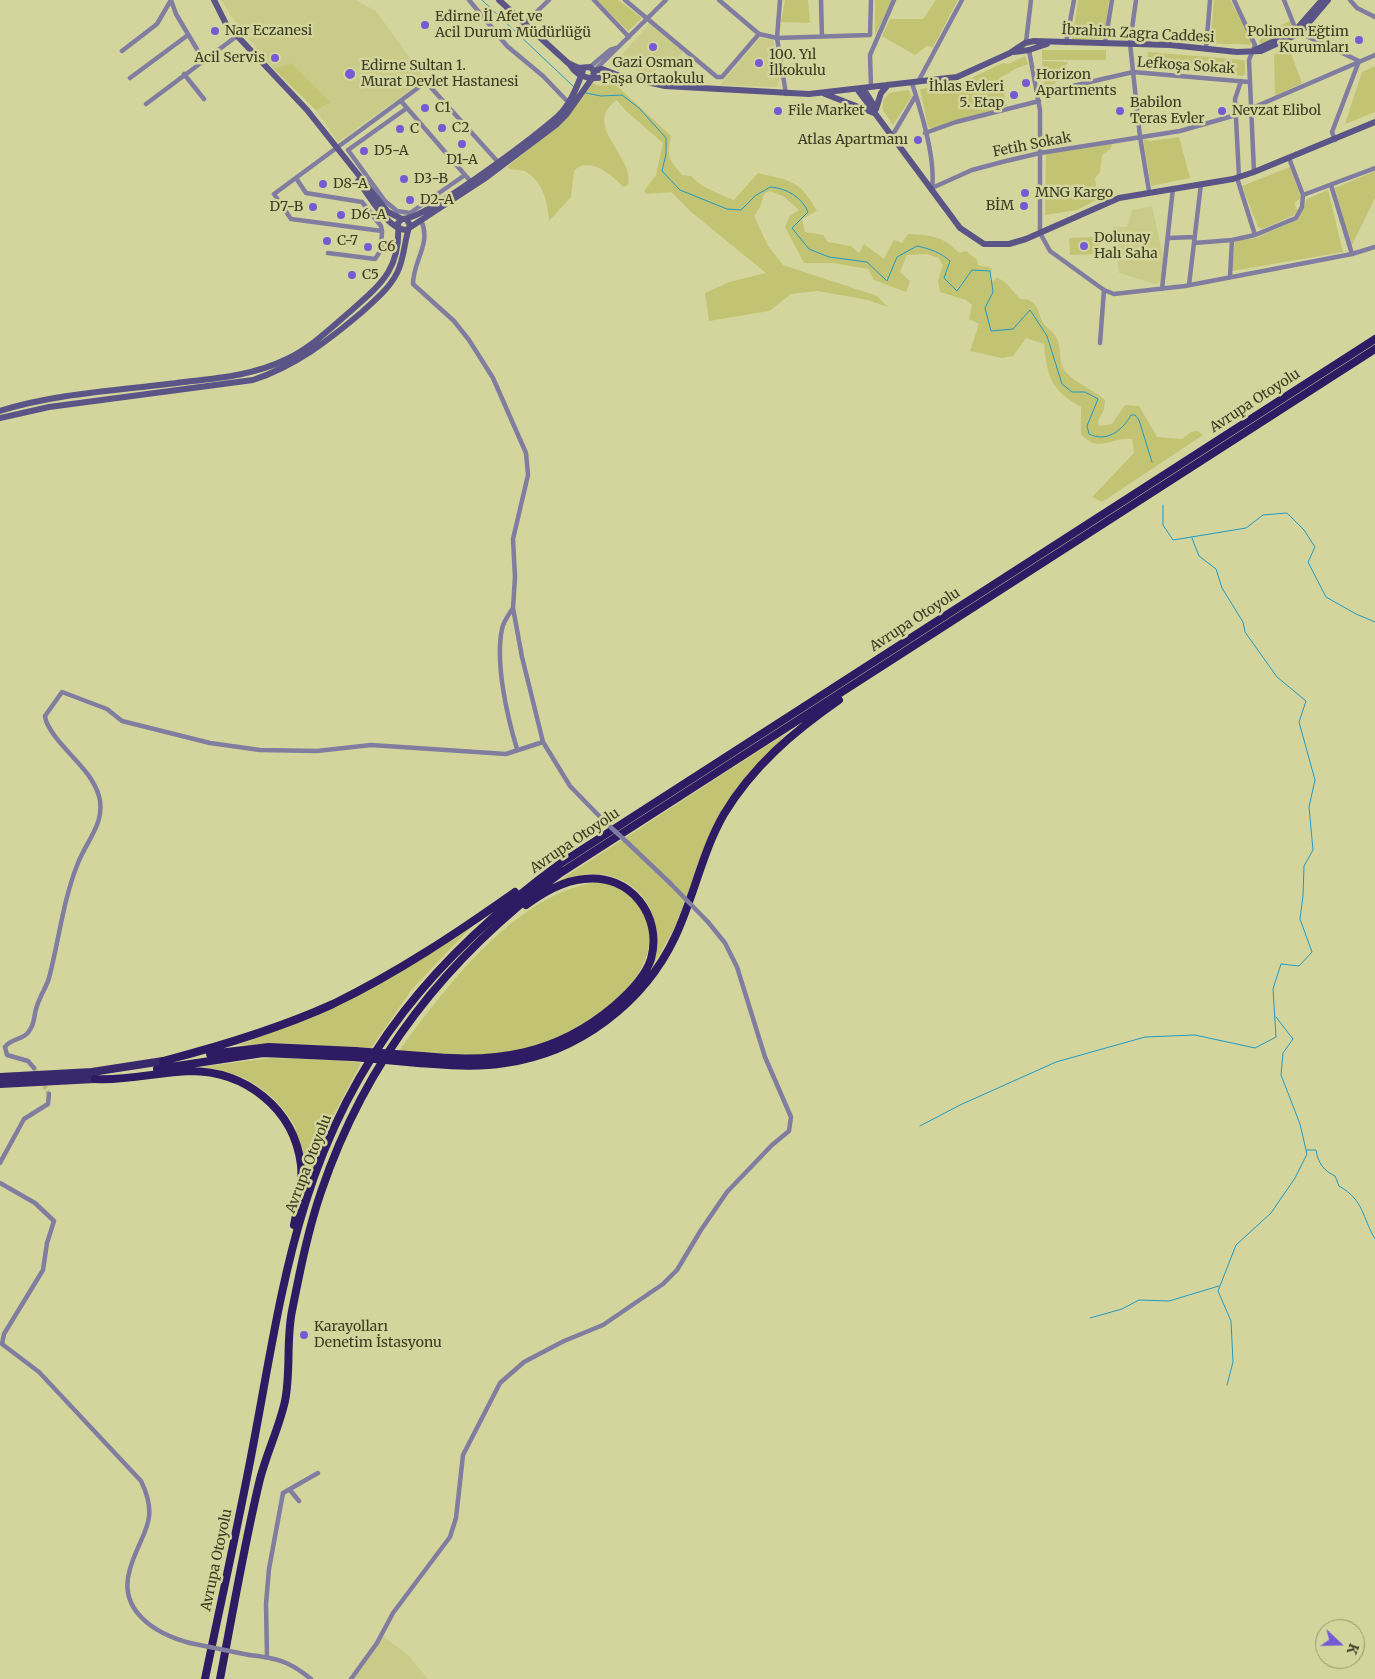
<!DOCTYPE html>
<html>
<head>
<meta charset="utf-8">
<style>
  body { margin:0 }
  #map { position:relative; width:1375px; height:1679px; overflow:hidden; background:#d4d59c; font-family:Merriweather,serif }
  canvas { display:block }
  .north { position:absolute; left:1315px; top:1619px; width:50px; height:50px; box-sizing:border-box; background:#d4d59c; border:1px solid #96976c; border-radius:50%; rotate:111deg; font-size:14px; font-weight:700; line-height:20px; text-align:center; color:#3a3b23 }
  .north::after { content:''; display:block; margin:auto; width:18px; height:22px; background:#745ad4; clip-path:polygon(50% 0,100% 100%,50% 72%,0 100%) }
</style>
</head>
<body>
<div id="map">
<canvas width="1375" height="1679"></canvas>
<div class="north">K</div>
</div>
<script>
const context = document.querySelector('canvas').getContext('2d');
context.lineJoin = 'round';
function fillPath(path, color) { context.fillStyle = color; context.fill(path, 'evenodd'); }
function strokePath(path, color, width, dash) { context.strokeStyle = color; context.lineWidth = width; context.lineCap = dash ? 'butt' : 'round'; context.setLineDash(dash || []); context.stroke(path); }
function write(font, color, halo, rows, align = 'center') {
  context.font = font + ' Merriweather,serif'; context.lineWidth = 5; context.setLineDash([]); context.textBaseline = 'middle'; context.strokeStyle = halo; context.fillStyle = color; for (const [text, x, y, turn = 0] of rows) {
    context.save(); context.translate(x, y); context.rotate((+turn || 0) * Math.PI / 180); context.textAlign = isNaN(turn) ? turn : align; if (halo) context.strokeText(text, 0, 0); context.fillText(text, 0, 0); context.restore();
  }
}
const built = new Path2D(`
  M221 0H355L376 11 425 79 338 142 316 110 274 69 237 25Z
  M649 24 683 52 670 67 663 61 652 74 635 70 626 61 618 59Z
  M760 38 773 40 782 75 777 87 720 85Z
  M1152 206 1166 270 1163 280 1155 284 1119 273 1113 227H1127L1132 210Z
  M383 1636 409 1656 428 1679H354Z`);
const green = new Path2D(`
  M597 0H618L642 18 628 31Z
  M785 0H808L810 23 781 22Z
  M875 0H893L875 35Z
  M936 0H958L933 47 927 46 915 55 882 36 890 19H923Z
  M1078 0H1109L1104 39 1072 40Z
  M1214 0H1230L1252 41 1250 45C1237 43 1227 45 1214 43L1211 39Z
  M1291 20 1293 30 1261 44 1259 41 1267 33Z
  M1289 48 1302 83 1275 96 1274 55Z
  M1042 50H1106V60H1042Z
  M1148 52 1243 60 1245 62V74L1243 76 1147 67Z
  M1025 56 1028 64 1015 69 1000 78 1007 106 934 128 928 127 920 89 963 82 1003 63 1008 64Z
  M1042 61 1068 62 1055 84 1044 86Z
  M291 63 330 102 316 110 274 69Z
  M1375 66V112L1345 124 1362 72Z
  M591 83 601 86 604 83 616 85 671 136C666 157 669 159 682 175L691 176C702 188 719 194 734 200L758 173C792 181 799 180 817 211L802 219 805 232 823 235 828 242 851 246 859 253 864 244 884 259 894 240 902 243 908 234C931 235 943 236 959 253L966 251 977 260 978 265 992 268 990 280 994 281 997 277 1007 284 1020 299C1040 299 1036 312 1044 324 1049 331 1055 332 1058 341 1061 349 1059 360 1063 368 1069 380 1094 390 1105 400L1104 410 1098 421 1099 426 1112 424 1125 405 1139 406 1157 437 1182 439 1191 432 1198 431 1203 435 1102 502 1092 497 1134 453 1132 439C1110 436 1100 455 1081 434V407C1051 390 1047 377 1044 344L1026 338 1013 356 1002 358 970 351 979 324 969 319 972 305 966 300 940 292 938 281 943 265 939 258 927 254 907 255 900 272 910 281 906 292 874 280 868 269 833 263H804L785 227 790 216 799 210 783 196 769 191 764 194 760 207 754 216 768 246 783 265 877 296 888 307 868 300 818 291 791 294 769 311 709 321 705 293 729 282 766 273 690 211 671 192 647 194 644 191 656 175 663 143 626 111 617 100C580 125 636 157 628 185L623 187C613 175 588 155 574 171L571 197 549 221C548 204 543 181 526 172 520 168 513 172 507 167L567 118Z
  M908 90 912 96 893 125 883 110V101L889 93Z
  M1179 137 1190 178 1151 186 1143 139 1151 141Z
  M1112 144 1111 148 1102 155 1100 172 1095 178 1098 199 1077 210 1045 215 1046 154Z
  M1290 167 1301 198 1294 203 1298 211 1294 215 1262 229 1258 227 1242 186Z
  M1375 171V198L1351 247 1335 188Z
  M1328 190 1343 252 1232 271 1235 241 1256 238 1299 219 1307 199Z
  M1099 237 1100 254 1070 255 1069 238Z
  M788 732 748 774 715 822 674 929 651 969C669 923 643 872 591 874 579 874 563 882 551 886Z
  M600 882C619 885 636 896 644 914 671 976 588 1027 539 1045 494 1061 446 1055 399 1051 445 988 517 891 600 882Z
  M474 924 413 988 371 1048 280 1044 238 1045 284 1027Z
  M271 1058 343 1060 361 1063 334 1114 304 1194 300 1146 295 1131 296 1128C275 1091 243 1071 201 1067Z`);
const stream = new Path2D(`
  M482 0 574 87
  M586 93 601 96 622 95 639 108 666 138V154L662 171 680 190 727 209 741 210 755 196 770 187C786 188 802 197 808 212L792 228 809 249 829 257 867 262 887 281 897 257 917 246C930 249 940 252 950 261L944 278 957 291 972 270 990 271 993 292 985 308 991 331 1013 329 1030 310 1047 336 1062 384 1072 392H1085L1098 399 1087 426 1089 434C1107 443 1123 430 1131 415H1135L1139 420 1152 462
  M1163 505V525L1173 540 1246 528 1263 515 1287 513 1304 530 1315 547 1308 562 1326 597 1356 614 1375 622
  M920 1126 960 1105 1056 1062 1145 1037 1195 1035 1255 1048 1276 1037 1273 989 1281 964 1299 966 1312 952 1300 919 1303 896 1304 866 1313 850 1309 807 1315 780 1299 722 1306 701 1277 677 1245 632 1243 622 1222 588 1216 569 1199 556 1192 538
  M1307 1150H1316C1318 1163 1324 1171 1335 1176L1339 1186C1364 1200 1362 1217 1375 1239
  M1090 1318 1122 1309 1139 1300 1169 1301 1219 1286
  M1227 1385 1233 1362 1231 1321 1218 1291 1236 1245 1271 1213 1295 1178 1307 1154 1300 1124 1281 1075 1283 1053 1293 1039 1276 1017`);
const minorTunnel = new Path2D(`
  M34 1068 49 1094`);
const minor = new Path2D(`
  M171 0 176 14 204 61
  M469 0 507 46 543 76 568 102
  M594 0 629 37
  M625 0 717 77H722L759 34
  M719 0 759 34 777 38 870 35 871 0
  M780 0 777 38 786 94
  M821 0 822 37
  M1136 0 1130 43 1140 137 1149 191
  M1234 0 1255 45 1249 60 1254 172
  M1284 0 1296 30 1300 33 1359 61 1332 132 1335 140
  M1350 0 1357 8 1375 17
  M524 24 549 0
  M1026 42 1031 0
  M1066 43 1074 0
  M1105 43 1112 0
  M1206 49 1210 0
  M1029 50 1040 110V233L1050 251 1104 290 1114 294 1185 286 1352 254 1375 247
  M122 51 157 24 171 0
  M590 67 610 50 616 48
  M596 69 666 0
  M184 74 204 99
  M130 78 188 35
  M918 82 962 0
  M912 83C921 111 936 159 932 188
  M871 87 870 55 894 0
  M1038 94 1133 72 1249 82
  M401 101 472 183
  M146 104 237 36
  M407 108 348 150 385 201 397 211 410 213 465 175
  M925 133 956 122 1039 101
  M892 136 915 97
  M1289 158 1303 195
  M1239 177 1235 99 1241 81
  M296 178 306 193 362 202 381 226 382 231
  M1237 178 1255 235
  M1331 185 1352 254
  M932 188 972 170 1002 162 1040 153 1180 131 1236 115 1375 55
  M421 220C432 244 413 260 413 284L454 321 469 340 493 378 526 453 528 475 513 539 515 577 513 608 522 657 543 742 570 786 604 821
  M1169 238 1194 237
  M1194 243 1232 240 1255 235 1296 218 1302 207 1303 195 1375 168
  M328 253 375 259 381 250 382 231 291 219 274 194 426 82 498 162
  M1230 276 1232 240
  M1189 285 1201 184
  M1162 289 1173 188
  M1100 343 1104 290
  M513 608C509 614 503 622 502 629 495 663 507 716 517 749
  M630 845 671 884
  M34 1068 28 1061 7 1055 5 1047C12 1037 25 1041 31 1028 35 1021 34 1013 37 1006 40 996 46 988 49 978 59 940 63 900 78 863 87 840 106 822 99 796 90 766 58 749 46 721L45 716 62 692 107 709 122 721 210 743 260 750 317 751 371 745 506 754 543 742
  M0 1163 24 1119 48 1104 49 1094
  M0 1183 35 1203 54 1221 47 1243 43 1270 4 1334 2 1344 39 1372 141 1481C161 1522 140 1533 130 1569 117 1611 156 1634 190 1643
  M290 1490 299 1501
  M249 1655C277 1658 289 1661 311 1679
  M267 1657 266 1604 269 1569 283 1493 318 1473
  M351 1679 377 1643 393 1613 450 1537 456 1518 463 1455 500 1383 524 1362 564 1341 603 1325 663 1284 677 1270 701 1230 727 1192 772 1145 789 1131 791 1117 765 1057 737 967 725 943 708 922`);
const secondary = new Path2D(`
  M214 0 226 24 307 110 388 212 402 219C427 219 535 136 558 116 571 104 578 85 583 70
  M499 0 568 63C579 69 579 68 590 67L594 71
  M1255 50 1294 32 1322 0
  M1014 52 1029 50 1047 44
  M570 65C582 84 599 77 619 76
  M594 71 602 69 620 76 665 86 809 94 957 77 1010 53 1025 43 1034 41 1170 45 1237 52 1261 51 1300 33 1328 0
  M863 88 875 107
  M857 89 960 228 984 244H1009L1026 239 1119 198 1233 179 1254 172 1375 122
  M825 94 874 113
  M876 109 881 93 888 85
  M358 181C368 194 388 230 406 230L484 179 557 124 566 115 593 77 594 71
  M0 411C56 393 125 390 184 382 220 378 254 375 287 359 312 347 332 327 353 309 384 282 401 266 398 223L402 219
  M0 418 49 407 253 380C295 366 328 341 362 312 375 300 389 289 397 273 405 257 404 240 410 225L407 220`);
const trunk = new Path2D(`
  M0 1077 92 1072 163 1061
  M0 1084 95 1079`);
const motorway = new Path2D(`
  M210 1054 269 1047 355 1051
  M422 1056C495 1064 556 1055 614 1006 628 994 645 978 651 959 663 916 630 873 584 879 562 881 543 893 526 905
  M163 1061C221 1046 278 1029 333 1004 397 973 457 933 515 892
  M418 1063C448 1065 476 1068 505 1063 578 1053 644 1003 675 937 694 897 702 852 724 814 753 766 793 732 839 700
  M157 1069 263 1053 353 1057
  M95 1079C127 1081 158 1072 190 1071 245 1071 294 1108 301 1165 303 1185 298 1205 294 1225
  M205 1679C222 1596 241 1513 256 1430 270 1355 282 1277 305 1204 351 1055 437 954 561 863L1375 339
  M220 1679C233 1612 244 1545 260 1479 267 1452 279 1428 285 1401 291 1371 286 1341 292 1311 300 1271 308 1230 321 1192 366 1059 447 957 559 874L1375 349`);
const minorBridge = new Path2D(`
  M604 821 630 845
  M671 884 708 922
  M190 1643 249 1655`);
const motorwayBridge = new Path2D(`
  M355 1051 422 1056
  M353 1057 418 1063`);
const markers = [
  [425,25,5,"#745ad4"],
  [215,31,5,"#745ad4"],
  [1359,40,5,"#745ad4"],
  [653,47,5,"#745ad4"],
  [275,58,5,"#745ad4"],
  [759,63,5,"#745ad4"],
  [350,74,6,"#745ad4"],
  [1026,83,5,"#745ad4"],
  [1014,95,5,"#745ad4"],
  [425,108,5,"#745ad4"],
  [778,111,5,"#745ad4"],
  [1120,111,5,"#745ad4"],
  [1222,111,5,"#745ad4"],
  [442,128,5,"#745ad4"],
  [400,129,5,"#745ad4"],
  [918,140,5,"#745ad4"],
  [462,144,5,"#745ad4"],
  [364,151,5,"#745ad4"],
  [404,179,5,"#745ad4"],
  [323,184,5,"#745ad4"],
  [1025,193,5,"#745ad4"],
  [410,200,5,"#745ad4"],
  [1024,206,5,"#745ad4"],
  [313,207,5,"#745ad4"],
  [341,215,5,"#745ad4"],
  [327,241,5,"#745ad4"],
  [1084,246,5,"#745ad4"],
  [368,247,5,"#745ad4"],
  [352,275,5,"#745ad4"],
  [304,1335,5,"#745ad4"]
];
const poiNames = [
  ["Edirne İl Afet ve",435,17],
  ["Acil Durum Müdürlüğü",435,33],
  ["Nar Eczanesi",225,31],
  ["Polinom Eğtim",1349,32,"right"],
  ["Kurumları",1349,48,"right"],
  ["100. Yıl",769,55],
  ["İlkokulu",769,71],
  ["Acil Servis",265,58,"right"],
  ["Gazi Osman",653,63,"center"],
  ["Paşa Ortaokulu",653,79,"center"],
  ["Edirne Sultan 1.",361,66],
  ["Murat Devlet Hastanesi",361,82],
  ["Horizon",1036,75],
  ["Apartments",1036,91],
  ["İhlas Evleri",1004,87,"right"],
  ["5. Etap",1004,103,"right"],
  ["Babilon",1130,103],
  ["Teras Evler",1130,119],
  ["C1",435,108],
  ["File Market",788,111],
  ["Nevzat Elibol",1232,111],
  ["C2",452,128],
  ["C",410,129],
  ["Atlas Apartmanı",908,140,"right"],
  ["D5-A",374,151],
  ["D1-A",462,160,"center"],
  ["D3-B",414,179],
  ["D8-A",333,184],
  ["MNG Kargo",1035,193],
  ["D2-A",420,200],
  ["BİM",1014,206,"right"],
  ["D7-B",303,207,"right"],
  ["D6-A",351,215],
  ["Dolunay",1094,238],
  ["Halı Saha",1094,254],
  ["C-7",337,241],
  ["C6",378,247],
  ["C5",362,275],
  ["Karayolları",314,1327],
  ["Denetim İstasyonu",314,1343]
];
const streetNames = [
  ["İbrahim Zagra Caddesi",1138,34,3],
  ["Lefkoşa Sokak",1186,66,4],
  ["Fetih Sokak",1032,145,-11],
  ["Avrupa Otoyolu",1255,401,-33],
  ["Avrupa Otoyolu",915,620,-33],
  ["Avrupa Otoyolu",575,841,-34],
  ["Avrupa Otoyolu",309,1164,-69],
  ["Avrupa Otoyolu",217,1560,-78]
];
fillPath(built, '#cacb89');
fillPath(green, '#c3c374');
strokePath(stream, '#1f9ac6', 1);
strokePath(minorTunnel, '#b5b684', 4.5, [4.5, 2]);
strokePath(minor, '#807da0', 4.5);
strokePath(secondary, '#5b5487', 6);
strokePath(trunk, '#38296c', 8);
strokePath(motorway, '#2e1b63', 8);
strokePath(minorBridge, '#807da0', 4.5);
strokePath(motorwayBridge, '#2e1b63', 8);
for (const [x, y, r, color] of markers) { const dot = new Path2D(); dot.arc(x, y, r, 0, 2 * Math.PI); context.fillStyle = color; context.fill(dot); strokePath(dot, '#d4d59c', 2); }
write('14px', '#3a3b23', '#d4d59c', poiNames, 'left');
write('14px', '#3a3b23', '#d4d59c', streetNames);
</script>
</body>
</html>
